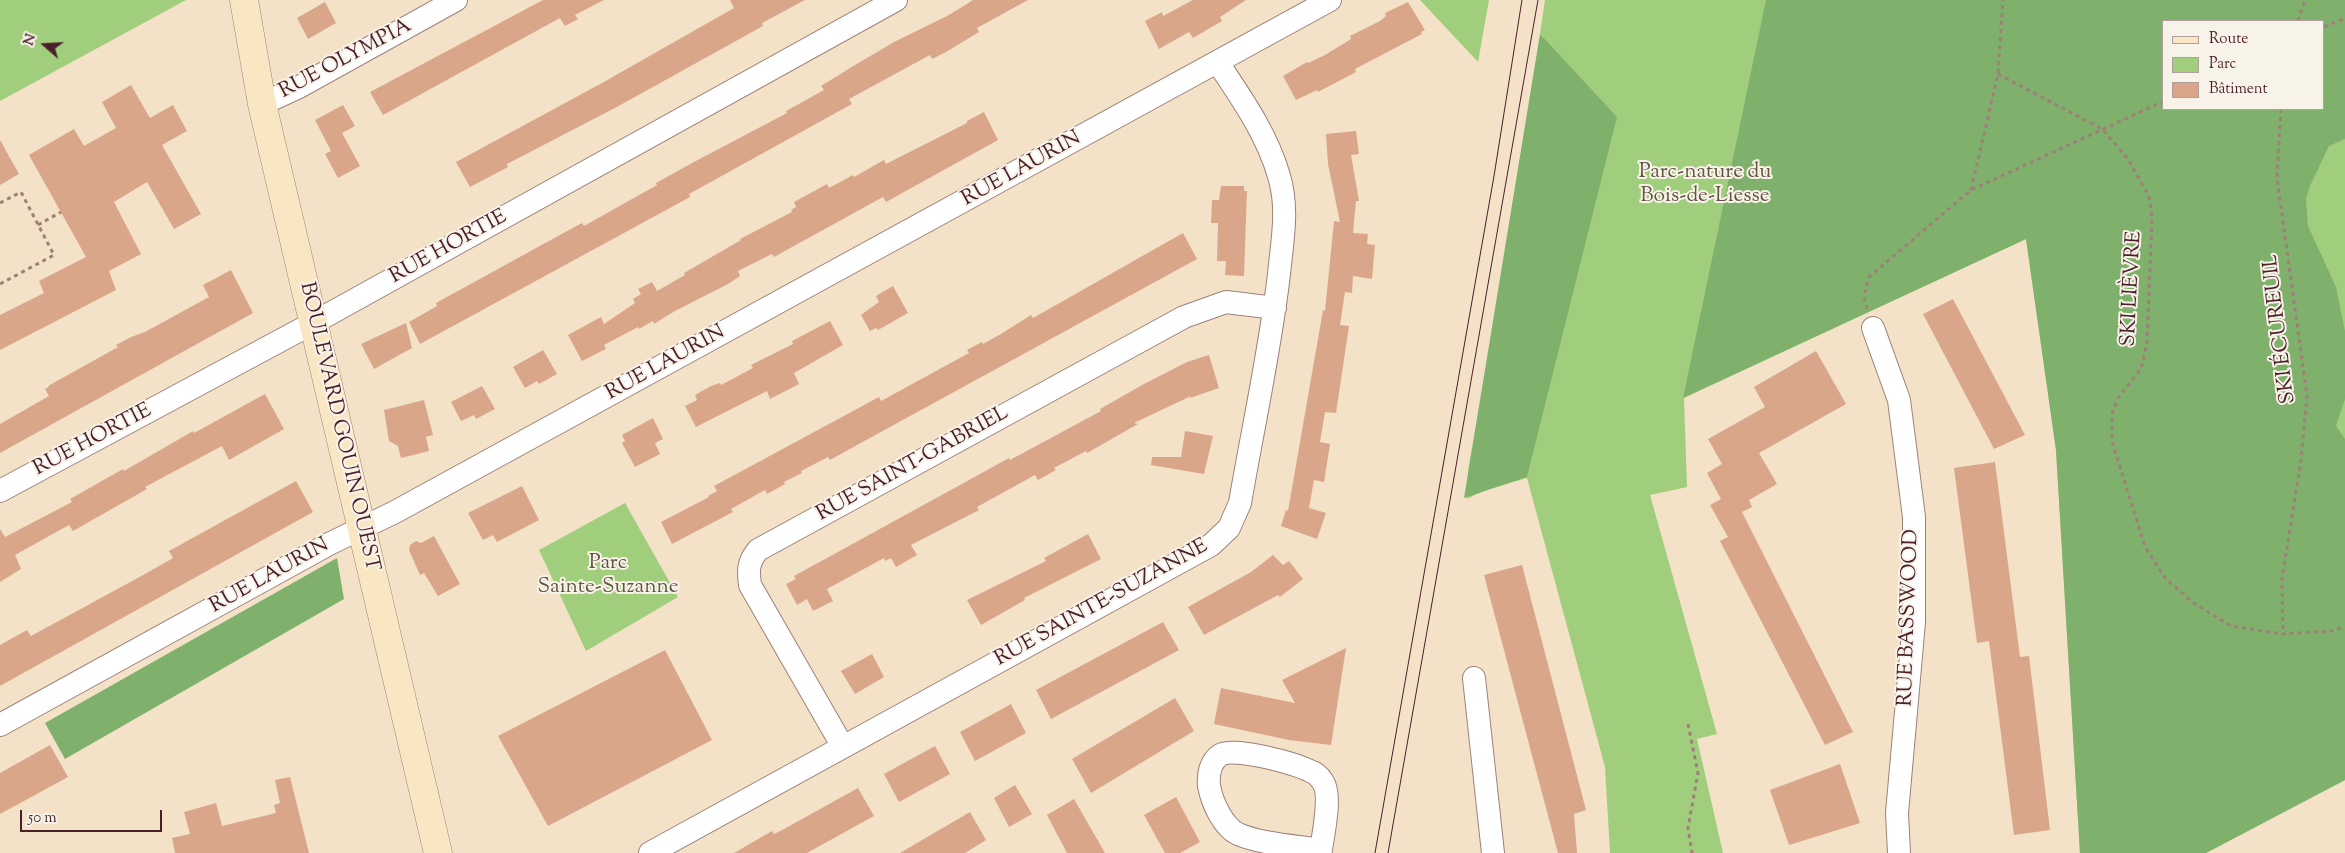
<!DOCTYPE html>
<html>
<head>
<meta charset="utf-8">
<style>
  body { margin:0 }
  #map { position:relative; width:2345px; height:853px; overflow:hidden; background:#f3e2c7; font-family:"Sorts Mill Goudy",serif }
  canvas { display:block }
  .legend { position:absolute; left:2162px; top:20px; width:162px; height:90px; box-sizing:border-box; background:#f7f3e8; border:1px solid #b29e9c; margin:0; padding:6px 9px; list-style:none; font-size:15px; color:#4a1f2b }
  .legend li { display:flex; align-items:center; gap:10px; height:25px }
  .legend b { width:25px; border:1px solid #b29e9c }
  .north { position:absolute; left:20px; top:20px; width:50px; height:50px; -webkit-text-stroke:4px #f7f3e8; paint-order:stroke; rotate:289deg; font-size:14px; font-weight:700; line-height:20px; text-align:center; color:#4a1f2b }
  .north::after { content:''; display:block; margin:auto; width:18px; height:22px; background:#4a1f2b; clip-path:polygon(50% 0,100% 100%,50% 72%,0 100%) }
  .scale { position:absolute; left:20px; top:810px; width:142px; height:22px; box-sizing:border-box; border:2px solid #4a1f2b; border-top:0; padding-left:6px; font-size:15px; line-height:18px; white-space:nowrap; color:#4a1f2b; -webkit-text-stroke:4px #f7f3e8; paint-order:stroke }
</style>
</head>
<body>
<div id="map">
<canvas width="2345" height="853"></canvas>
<ul class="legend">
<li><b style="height:6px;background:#f9e7c3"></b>Route</li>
<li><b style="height:14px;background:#a1ce7c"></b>Parc</li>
<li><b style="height:14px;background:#daa68a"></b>Bâtiment</li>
</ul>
<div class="north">N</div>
<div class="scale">50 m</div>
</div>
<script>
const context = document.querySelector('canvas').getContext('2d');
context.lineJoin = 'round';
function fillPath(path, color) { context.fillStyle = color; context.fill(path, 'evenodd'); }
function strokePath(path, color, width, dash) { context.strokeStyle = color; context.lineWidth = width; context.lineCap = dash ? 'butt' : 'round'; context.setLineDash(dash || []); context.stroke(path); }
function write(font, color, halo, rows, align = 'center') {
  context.font = font + ' "Sorts Mill Goudy",serif'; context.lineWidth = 4; context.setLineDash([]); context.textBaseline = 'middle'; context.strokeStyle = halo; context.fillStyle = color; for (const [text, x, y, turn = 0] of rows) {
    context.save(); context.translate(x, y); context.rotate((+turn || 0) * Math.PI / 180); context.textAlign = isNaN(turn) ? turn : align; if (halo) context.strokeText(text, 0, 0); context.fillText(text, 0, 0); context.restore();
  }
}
const green = new Path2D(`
  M0 0H186L0 101Z
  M1420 0H1489L1478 62Z
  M1545 0H2345V780L2206 853H2080L2056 450 2026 239 1684 398 1687 487 1650 495 1717 734 1697 739 1723 853H1610L1605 767 1527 478 1485 490 1467 499 1468 471 1544 38 1540 34ZM2164 21H2324V109H2164Z
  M625 503 678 597 586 651 539 550Z`);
const forest = new Path2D(`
  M1766 0H2345V139L2329 146 2310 186 2306 199 2308 226 2336 287 2345 331V399L2336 426 2345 439V780L2206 853H2080L2056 450 2026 239 1683 398ZM2164 21H2324V109H2164Z
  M1540 34 1617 117 1527 477 1464 498Z
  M337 558 344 599 65 759 45 723Z`);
const building = new Path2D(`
  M543 0H604L575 15 578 19 565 26 560 18 383 115 370 92Z
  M730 0H805L762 23 763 26 615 108 507 164 508 167 470 187 456 162 602 83 734 8Z
  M973 0H1028L977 28 979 32 946 52 932 59 930 55 849 99 852 104 689 194 690 197 420 344 409 322 437 306 436 303 547 242 582 223 584 226 657 185 656 183 692 163 787 113 786 111 824 90 821 86 850 68 894 42 949 15Z
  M1193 0H1246L1220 17 1222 21 1193 38 1189 32 1159 49 1145 21 1162 12 1163 16Z
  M325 2 336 23 308 39 297 18Z
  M1408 2 1425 30 1421 32 1422 34 1355 69 1356 72 1318 92 1317 90 1296 100 1283 76 1307 62 1308 63 1325 55 1351 39 1350 36 1380 21 1386 16 1385 13Z
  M131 85 150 118 173 105 187 131 162 145 201 214 174 229 147 182 114 202 141 254 109 271 116 290 0 350V315L44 293 39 281 86 257 29 155 74 129 84 146 116 128 102 102Z
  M343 105 355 126 342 133 360 166 338 178 325 154 331 151 315 120Z
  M984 112 998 140 886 202 883 197 774 257 772 254 738 271 740 276 728 284 675 311 654 324 653 321 639 329 638 327 604 345 606 349 582 361 568 335 601 317 604 324 635 303 633 299 641 294 638 289 652 282 657 291 685 275 684 273 741 240 740 239 792 212 791 210 796 207 794 202 827 184 829 188 853 175 854 177 884 160 886 164 967 123V121Z
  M1356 131 1359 154 1351 155 1359 201H1356L1353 233 1368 234 1367 244 1375 245 1374 256 1372 279 1353 276 1352 293 1345 292 1340 325 1349 326 1336 413 1325 412 1320 442 1330 444 1324 482 1314 480 1309 508 1326 513 1317 539 1281 526 1286 510 1288 511 1323 310 1325 311 1334 221 1340 222 1328 164 1326 134Z
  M0 140 19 174 0 185Z
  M1221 186H1244V191H1247L1244 276 1225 275 1226 261H1217L1218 223H1211L1212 200H1219Z
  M1183 233 1197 259 848 450 830 460 828 457 801 471 802 473 784 482 785 484 767 494 765 490 731 509 733 512 672 544 661 522 709 497 708 496 717 491 714 486 879 397 881 401 969 353 967 350 982 342 983 344 1001 334 1031 315 1033 318Z
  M231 270 253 313 0 453V424L49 396 45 389 49 387 48 386 118 347 116 345 131 337 145 332 209 297 203 285Z
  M893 286 908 313 878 330 876 328 870 331 861 315 879 302 876 296Z
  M1953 299 2025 435 1994 449 1923 314Z
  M830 321 843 345 794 373 799 384 770 399 767 391 696 427 685 406 697 400 695 395 711 386 720 383 721 385 753 368 751 365 793 344 792 341Z
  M406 323 412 348 374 369 361 344Z
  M543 350 557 374 539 384 537 381 525 388 513 367Z
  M1816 351 1846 404 1759 453 1777 484 1749 500 1752 507 1742 512 1853 732 1825 745 1720 541 1728 537 1710 505 1721 499 1707 473 1722 464 1708 439 1765 407 1754 387Z
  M1209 355 1219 388 1190 398 1191 396 1134 423 1138 424 1087 453 1086 451 1054 468 1056 470 1038 480 1035 475 977 507 979 510 911 545 917 555 896 567 891 558 885 561 884 558 827 589 833 601 813 611 807 599 797 605 786 584 796 579 794 576 980 474 1009 458 1010 460 1101 411 1100 409 1144 384 1187 362Z
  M482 386 495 409 476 419 474 415 461 421 451 402Z
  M265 394 284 429 229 460 222 446 145 487 147 489 73 531 69 525 15 555 21 569 0 582V529L5 537 72 502 70 499 123 469 124 471 193 431 194 433Z
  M424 400 433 435 426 437 429 451 401 458 398 446 389 441 384 410Z
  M653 418 663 439 655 443 660 454 635 467 622 443 625 441 622 435Z
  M1185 431 1213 436 1204 474 1151 465 1152 457H1181Z
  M1995 462 2020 657 2029 656 2050 830 2014 835 1989 641 1977 643 1954 468Z
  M296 481 313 512 0 686V645L27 630 31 636 145 574 173 558 169 551Z
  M522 486 539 520 497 542 493 535 483 540 468 513Z
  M1088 534 1101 559 1024 598 1025 600 981 625 967 600 1046 561 1044 558Z
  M434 536 460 584 438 596 424 573 420 575 409 550 410 545 416 541 421 543Z
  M1273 555 1283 565 1289 561 1303 579 1280 597 1278 595 1204 635 1188 607 1251 572Z
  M1522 565 1586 810 1574 814 1577 853H1558L1484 575Z
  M1163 622 1179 650 1051 719 1036 690Z
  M1346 648 1331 745 1289 740 1214 724 1221 688 1295 703 1282 680Z
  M665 650 712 740 548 826 498 736Z
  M872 654 884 677 855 694 841 671Z
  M1175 698 1194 731 1091 793 1072 759Z
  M1011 704 1026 733 975 761 960 732Z
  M50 745 68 777 0 814V773Z
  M935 746 950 774 899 802 884 774Z
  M1840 764 1860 823 1789 845 1770 790Z
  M290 777 309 853H175L172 838 190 834 184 812 216 803 222 826 276 813 274 805 280 803 275 780Z
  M1015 785 1032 814 1009 827 994 798Z
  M858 788 874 816 807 853H734L772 831 774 834 784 829Z
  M1176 797 1200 842 1180 853H1165L1144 815Z
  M1074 799 1105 853H1067L1047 815Z
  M970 812 986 840 965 853H900Z`);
const path = new Path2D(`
  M2298 21 2302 7 2306 0
  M2324 27 2345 18
  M1998 74 2102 129 2128 159 2149 196 2152 218 2147 342 2141 369 2118 398 2112 414V441L2145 547 2165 578 2192 602 2231 626 2283 634 2331 631 2345 627
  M2281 109 2277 178 2307 396 2301 460 2282 579 2283 634
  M1971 190 1998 74 2003 0
  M0 203 21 192 54 255 0 284
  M38 225 61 212
  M1867 309 1864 297 1869 277 1971 190 2164 101
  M1688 724 1698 773 1688 828 1692 853`);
const minor = new Path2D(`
  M262 104 299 87 456 0
  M1873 328 1899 400 1914 517V622L1897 813 1899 853
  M0 491 313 323 896 0
  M1474 678 1493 853
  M0 725 329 544 395 512 1330 0
  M843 747 750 585C748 570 748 562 758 550L1184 317 1226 302 1275 308
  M650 853 1211 545 1229 528 1240 503C1253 427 1270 351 1279 274 1282 242 1289 209 1279 176 1267 134 1242 99 1218 63
  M1320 853 1321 850C1323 834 1332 796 1323 782 1321 779 1316 773 1312 772 1297 764 1234 746 1220 755 1210 762 1208 775 1209 786 1212 802 1223 827 1238 834 1261 844 1296 846 1321 850`);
const secondary = new Path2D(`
  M244 0 262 104 438 853`);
const tram = new Path2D(`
  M1375 853 1494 176 1522 0
  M1388 853 1538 0`);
const streetNames = [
  ["RUE OLYMPIA",346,60,-28],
  ["RUE LAURIN",1022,170,-29],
  ["RUE HORTIE",449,248,-29],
  ["SKI LIÈVRE",2133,289,-87],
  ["SKI ÉCUREUIL",2281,329,-97],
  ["RUE LAURIN",666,364,-29],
  ["BOULEVARD GOUIN OUEST",338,427,77],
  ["RUE HORTIE",93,441,-28],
  ["RUE SAINT-GABRIEL",913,465,-29],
  ["RUE LAURIN",270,577,-29],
  ["RUE SAINTE-SUZANNE",1102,604,-29],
  ["RUE BASSWOOD",1910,618,-88]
];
const parkNames = [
  ["Parc-nature du",1705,173],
  ["Bois-de-Liesse",1705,197],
  ["Parc",608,564],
  ["Sainte-Suzanne",608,588]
];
fillPath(green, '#a1ce7c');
fillPath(forest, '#80b16c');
fillPath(building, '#daa68a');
strokePath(minor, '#9e8079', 24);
strokePath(secondary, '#9e8079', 29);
strokePath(path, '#9e8079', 3, [4, 4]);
strokePath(minor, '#fff', 22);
strokePath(secondary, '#f9e7c3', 28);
strokePath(tram, '#4a1f2b', 1);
write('21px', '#4a1f2b', '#f7f3e8', streetNames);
write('21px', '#645443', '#f7f3e8', parkNames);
</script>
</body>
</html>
